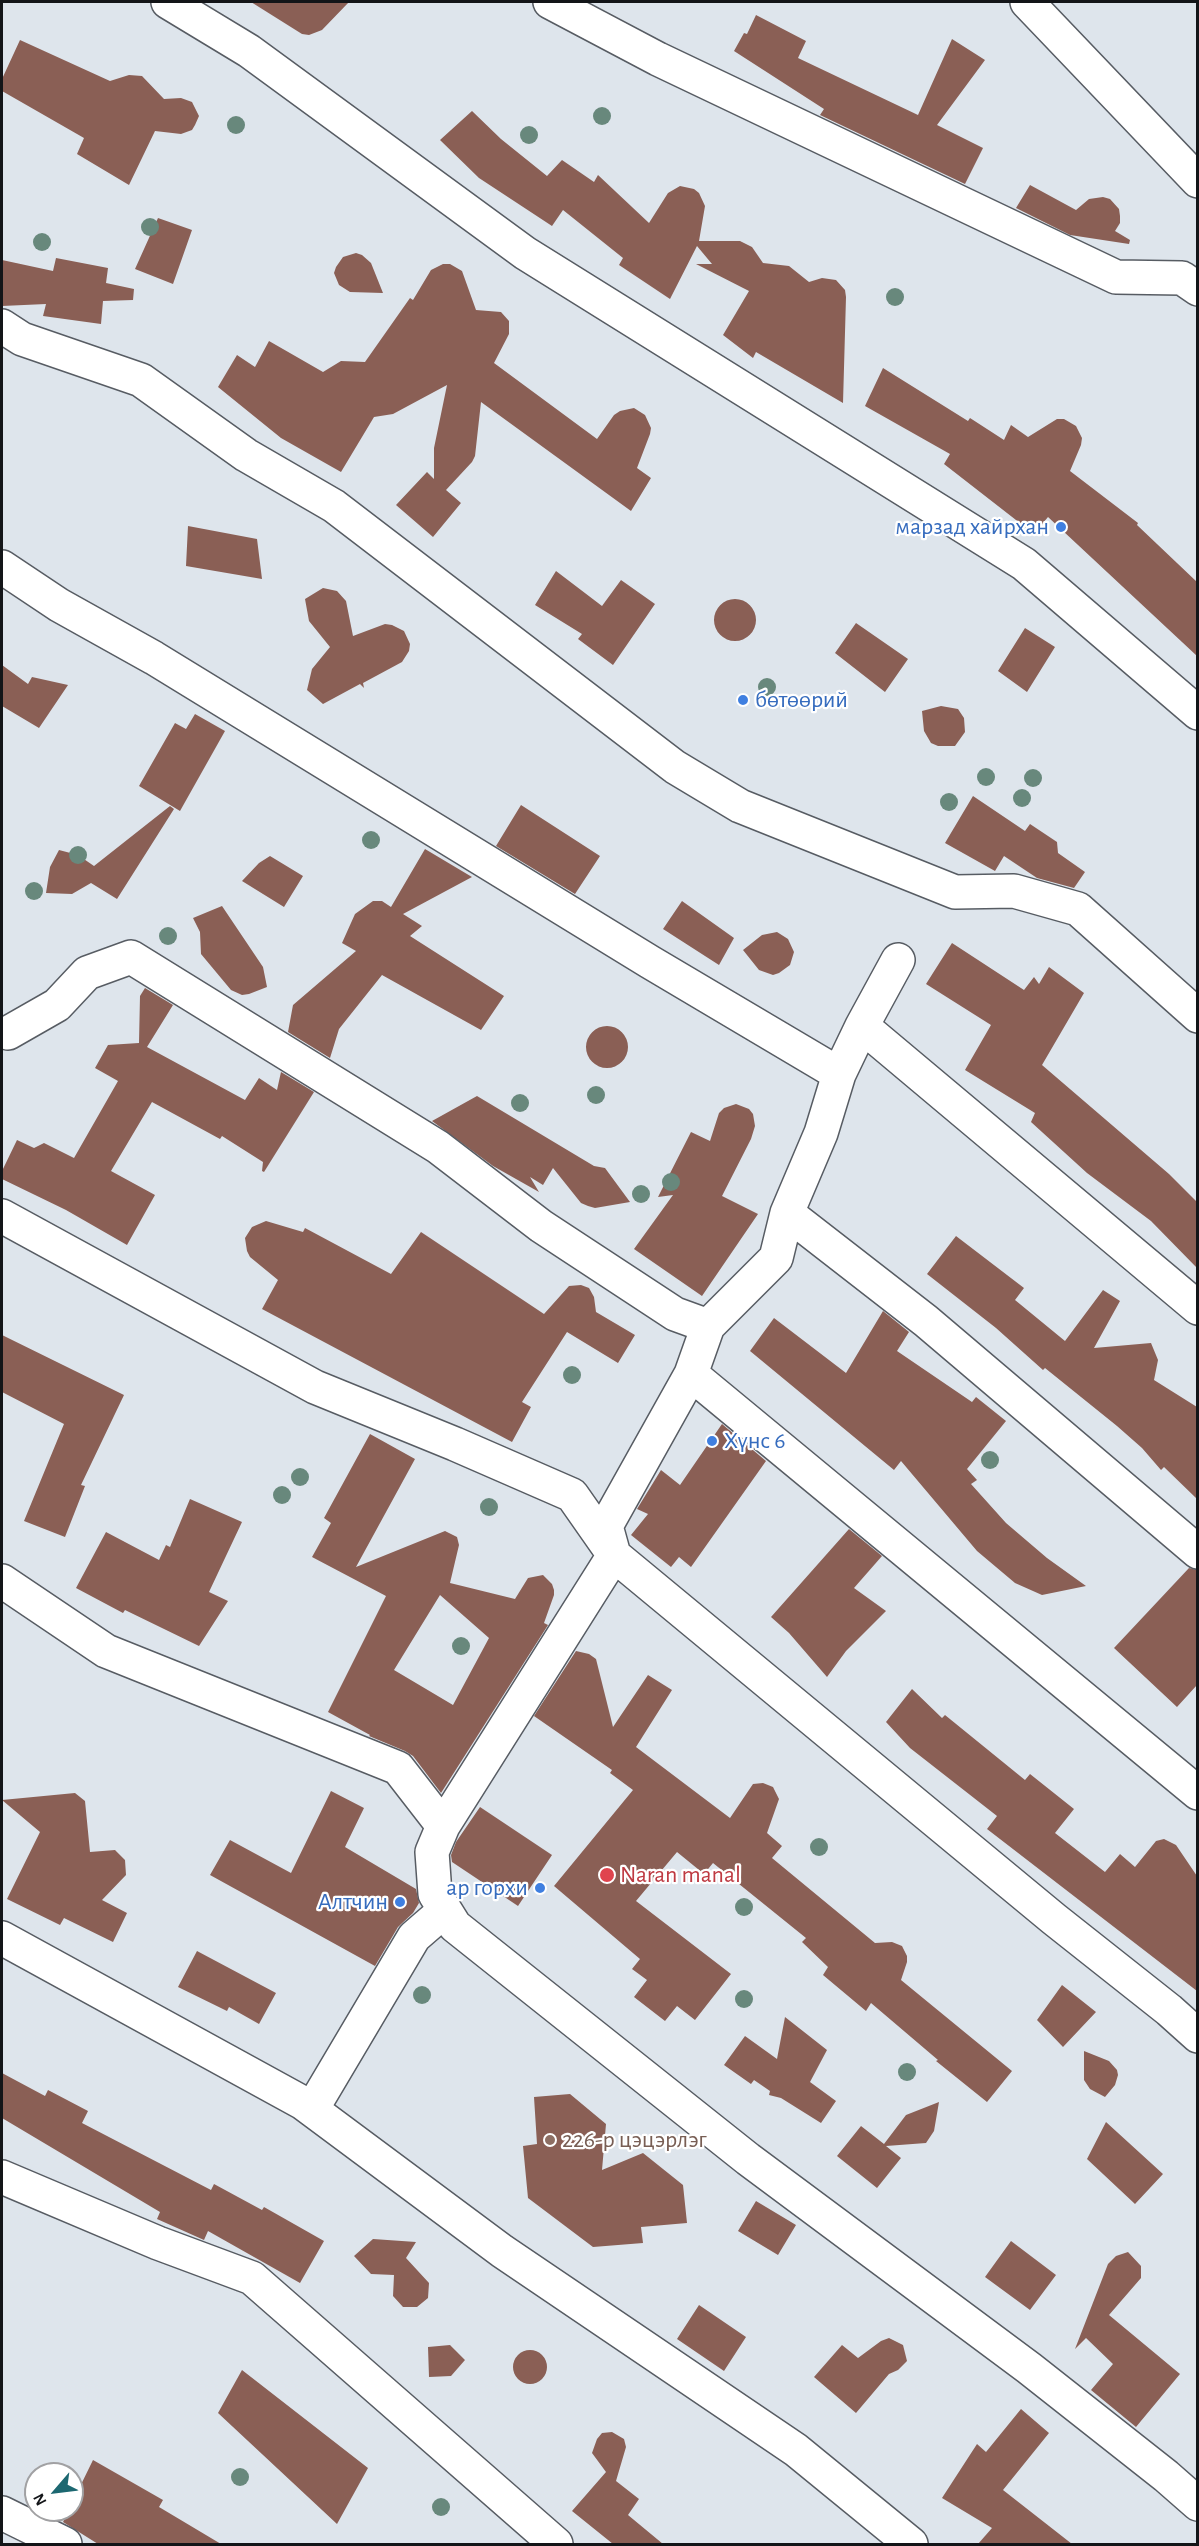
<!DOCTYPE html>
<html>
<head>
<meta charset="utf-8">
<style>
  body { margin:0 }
  #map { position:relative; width:1199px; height:2546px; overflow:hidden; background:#dee5ec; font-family:"Alegreya Sans",sans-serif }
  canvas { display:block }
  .frame { position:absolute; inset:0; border:3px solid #131518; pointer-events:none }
  .north { position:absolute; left:24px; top:2462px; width:60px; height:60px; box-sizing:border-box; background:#fff; border:2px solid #a1a1a3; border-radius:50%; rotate:242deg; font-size:16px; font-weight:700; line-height:24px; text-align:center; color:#131518 }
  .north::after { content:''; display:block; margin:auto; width:21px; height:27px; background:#1d6871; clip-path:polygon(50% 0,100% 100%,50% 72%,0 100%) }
</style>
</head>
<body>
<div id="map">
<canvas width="1199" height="2546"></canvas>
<div class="frame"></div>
<div class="north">N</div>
</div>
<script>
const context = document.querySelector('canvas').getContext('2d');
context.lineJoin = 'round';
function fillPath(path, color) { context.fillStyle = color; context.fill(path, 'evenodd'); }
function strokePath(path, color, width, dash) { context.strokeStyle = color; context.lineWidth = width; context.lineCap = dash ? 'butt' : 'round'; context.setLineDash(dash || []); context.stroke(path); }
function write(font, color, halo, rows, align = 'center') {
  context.font = font + ' "Alegreya Sans",sans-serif'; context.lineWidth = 4.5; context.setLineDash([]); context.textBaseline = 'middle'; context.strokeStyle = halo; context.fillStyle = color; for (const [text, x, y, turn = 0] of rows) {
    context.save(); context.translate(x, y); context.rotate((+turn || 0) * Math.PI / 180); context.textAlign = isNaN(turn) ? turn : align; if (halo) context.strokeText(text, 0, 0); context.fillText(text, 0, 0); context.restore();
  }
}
const building = new Path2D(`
  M251 2H349L322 30 309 35 302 34Z
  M756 15 806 41 798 58 918 115 952 39 985 60 937 125 983 148 965 184 820 115 824 109 734 51 744 33 747 34Z
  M20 40 110 81 129 75 142 76 164 99 181 98 192 102 199 116 195 125 192 130 181 134 155 131 129 185 77 154 84 138 2 91V79Z
  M472 111 501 139 547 176 562 160 594 182 598 175 649 223 668 193 680 186 694 189 699 193 705 206 699 241H740L752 247 763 263 789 266 809 282 822 278 836 280 845 290 846 297 843 403 756 352 753 358 723 335 749 291 696 264H712L697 246 670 299 619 265 623 258 563 210 552 226 479 178 440 140Z
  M1030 185 1076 210 1089 199 1103 197 1110 199 1119 209 1120 216V223L1115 231 1130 240 1129 244 1070 235 1016 208Z
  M158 218 192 230 173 284 135 269Z
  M356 253 362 255 371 263 383 293 350 292 339 285 334 273 336 267 343 257Z
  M56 258 108 268 106 283 134 289 133 300 103 301 101 324 43 316 46 304 2 306V260L53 271Z
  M443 264H450L462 271 476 310 501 312 509 321V334L494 363 597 439 614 415 620 411 634 408 645 415 651 428 650 434 637 468 651 478 631 511 481 402 475 456 472 462 446 490 461 503 433 537 396 505 427 472 434 479V448L447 385 393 414 374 417 341 472 281 438 218 387 237 355 255 367 269 341 323 372 341 361 365 362 410 298 413 300 431 270Z
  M883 368 968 421 970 418 1004 440 1011 425 1028 437 1057 419H1064L1076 426 1082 438 1081 445 1070 471 1138 523 1137 525 1197 582V656L1048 517 1034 534 944 464 950 454 865 406Z
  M188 526 257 539 262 579 186 566Z
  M556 571 602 606 621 580 655 604 613 665 578 639 582 634 535 605Z
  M323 588 337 591 346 601 353 636 385 624 392 625 404 631 410 644 409 651 402 662 363 683 364 688 360 684 323 704 307 690 312 669 330 647 309 621 305 599Z
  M714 620a21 21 0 1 1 42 0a21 21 0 1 1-42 0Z
  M856 623 908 659 885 692 835 653Z
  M1025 628 1055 647 1027 692 998 671Z
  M2 665 28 684 32 677 68 685 39 728 2 706Z
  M941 706 958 709 964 718 965 732 955 746H938L931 743 924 731 922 711Z
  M195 714 225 731 180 811 139 786 175 723 186 729Z
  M973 796 1025 831 1030 824 1057 842 1058 853 1085 872 1074 888 1037 878 1004 856 995 871 945 843Z
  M521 805 600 856 575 894 496 846Z
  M170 806 174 809 117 899 91 883 72 894 46 893 50 867 59 850 78 855 94 866Z
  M425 849 472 877 403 914 422 926 410 936 504 996 481 1030 382 975 339 1029 330 1058 288 1032 293 1005 356 951 342 943 355 914 373 901H382L391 907Z
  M270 856 303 876 284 907 242 881 259 863Z
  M682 901 734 938 719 965 663 929Z
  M222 906 263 967 267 987 249 994 242 995 231 990 201 954 200 932 193 918Z
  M777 932 788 939 794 952 790 965 779 973 773 975 759 970 743 950 762 935Z
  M952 943 1024 990 1034 977 1039 984 1049 967 1084 993 1042 1065 1169 1174 1197 1202V1268L1151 1221 1087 1173 1031 1122 1035 1113 965 1070 991 1025 926 984Z
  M145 988 173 1005 147 1047 245 1100 259 1078 277 1090 281 1072 314 1092 264 1172 262 1171 263 1162 222 1136 220 1139 152 1102 111 1171 155 1195 127 1245 66 1210 2 1179V1171L17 1140 34 1148 44 1143 74 1158 118 1081 95 1068 108 1045 139 1043 140 996Z
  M586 1047a21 21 0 1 1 42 0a21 21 0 1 1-42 0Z
  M477 1096 594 1166 605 1168 630 1202 595 1208 588 1206 581 1203 553 1168 543 1185 530 1177 539 1192 493 1166 432 1121Z
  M736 1104 749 1109 753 1114 755 1126 751 1139 722 1196 758 1214 702 1296 634 1249 673 1195 658 1197 691 1132 710 1141 719 1113 724 1108Z
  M266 1221 303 1232 305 1228 391 1274 421 1232 544 1314 569 1286 581 1285 589 1288 594 1297 596 1312 635 1335 618 1363 567 1332 522 1402 531 1407 512 1442 262 1309 278 1280 250 1257 247 1251 245 1238 252 1227Z
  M956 1236 1024 1288 1015 1300 1065 1341 1103 1290 1120 1301 1094 1348 1151 1343 1158 1360 1154 1380 1197 1407V1499L1164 1467 1161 1470 1142 1448 1117 1426 1045 1368 1043 1370 996 1328 927 1274Z
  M883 1311 909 1332 897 1351 972 1402 976 1397 1006 1421 967 1469 977 1480 971 1484 1006 1523 1047 1558 1086 1586 1042 1595 1015 1583 977 1551 901 1461 894 1470 750 1351 774 1318 846 1373Z
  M2 1335 124 1395 81 1485 85 1486 65 1537 24 1521 64 1424 2 1392Z
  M722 1424 766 1461 691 1567 679 1557 671 1567 631 1535 648 1514 637 1509 661 1470 680 1485Z
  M370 1434 415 1459 356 1567 445 1531 457 1537 459 1545 450 1583 515 1599 528 1578 543 1575 552 1584 554 1590V1595L544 1623 548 1625 441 1793 413 1756 405 1751 369 1736 370 1735 328 1712 386 1596 312 1557 331 1523 324 1518ZM440 1595 489 1638 453 1705 394 1670Z
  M190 1499 242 1522 209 1592 228 1601 199 1646 125 1610 123 1613 76 1588 106 1532 159 1560 166 1545 170 1547Z
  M849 1529 882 1556 854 1588 886 1611 846 1651 827 1677 789 1633 771 1617Z
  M1189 1568 1197 1570V1685L1177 1707 1114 1648Z
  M576 1651 589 1654 596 1659 613 1727 648 1675 672 1690 636 1747 730 1818 753 1784 763 1783 773 1787 779 1799 767 1833 782 1846 772 1858 875 1943 892 1942 902 1946 907 1956V1962L901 1980 1012 2071 987 2102 936 2061 938 2060 871 2003 866 2011 823 1975 828 1967 802 1942 806 1938 713 1863 704 1874 677 1852 636 1901 731 1974 695 2020 677 2006 665 2021 634 1997 647 1980 632 1969 640 1959 554 1886 633 1790 610 1773 612 1770 534 1716Z
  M912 1689 942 1718 945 1715 1025 1780 1030 1774 1074 1809 1055 1833 1105 1872 1120 1854 1135 1867 1156 1841 1164 1839 1176 1845 1197 1876V1991L987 1829 997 1816 910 1748 886 1722Z
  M331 1791 364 1808 345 1847 416 1889 419 1903 413 1913 398 1927 375 1966 210 1875 230 1840 291 1873Z
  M75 1793 85 1801 90 1852 115 1850 125 1860 126 1875 102 1900 127 1913 113 1942 64 1918 60 1925 7 1899 40 1832 2 1800Z
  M480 1807 552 1855 518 1906 452 1862 451 1855 456 1842Z
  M197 1951 276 1993 259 2024 229 2007 227 2011 178 1987Z
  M1062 1985 1096 2012 1063 2047 1037 2020Z
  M785 2017 827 2050 810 2082 836 2101 821 2123 781 2098 769 2095 770 2091 754 2080 751 2084 724 2065 745 2036 777 2059Z
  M1084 2051 1109 2061 1117 2070 1118 2075 1115 2085 1105 2097 1090 2089 1084 2080Z
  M2 2073 45 2096 48 2090 88 2111 82 2123 211 2190 214 2184 262 2210 264 2207 324 2241 300 2283 208 2231 204 2240 157 2219 160 2212 2 2118Z
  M570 2094 606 2124 602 2170 643 2153 683 2185 687 2223 641 2227 643 2243 593 2247 528 2198 523 2146 537 2144 534 2097Z
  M939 2102 934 2131 926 2143 886 2146 901 2158 877 2188 837 2156 861 2126 884 2144 906 2115Z
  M1106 2122 1163 2174 1135 2204 1087 2159Z
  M756 2201 796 2225 778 2255 738 2231Z
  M373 2239 416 2242 406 2258 429 2283 428 2298 417 2307H403L393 2296 394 2275 371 2274 354 2256Z
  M1011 2241 1056 2275 1030 2310 985 2277Z
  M1128 2252 1141 2266V2278L1109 2315 1180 2374 1136 2427 1091 2390 1113 2364 1086 2338 1075 2349 1108 2264 1116 2256Z
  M699 2305 746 2337 724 2371 677 2339Z
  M889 2338 903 2345 907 2361 898 2370 889 2374 856 2413 814 2377 842 2345 858 2358 881 2341Z
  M450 2345 465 2360 451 2376 429 2377 428 2347Z
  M513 2367a17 17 0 1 1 34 0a17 17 0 1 1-34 0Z
  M242 2370 368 2468 337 2524 218 2413Z
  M1021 2409 1049 2433 1003 2490 1072 2544H978L992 2528 942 2498 977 2444 986 2452Z
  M612 2432 624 2439 626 2447 616 2481 639 2499 628 2515 663 2544H613L572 2511 606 2472 592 2453 597 2439 602 2433Z
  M93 2460 163 2500 159 2507 221 2544H98L63 2522 69 2510H72V2503Z`);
const minor = new Path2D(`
  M168 2 249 51 525 253 1024 564 1198 713
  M550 2 658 59 1116 277 1182 278 1198 289
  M1027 2 1198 181
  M2 326 22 339 141 380 246 455 334 506 675 767 740 806 955 892 1014 891 1078 909 1198 1016
  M2 567 59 605 154 658 650 962 839 1074
  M862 1026 1198 1308
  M8 1033 57 1005 87 973 131 957 438 1147 541 1226 675 1314 708 1326
  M787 1213 926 1321 1198 1552
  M2 1216 315 1387 455 1444 572 1495 614 1555 1054 1919 1169 2010 1198 2036
  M691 1374 1198 1793
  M2 1581 106 1651 398 1768 443 1826 432 1852 435 1894 455 1926 748 2159 1029 2368 1166 2476 1198 2504
  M443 1826 614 1555 606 1526 691 1374 708 1326 776 1258 787 1213 821 1133 839 1074 862 1026 898 960
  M2 1938 303 2103 502 2251 796 2450 911 2544
  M312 2109 414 1937 444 1911
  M2 2177 158 2243 252 2278 556 2544
  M2 2513 65 2544`);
const trees = [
  [602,116],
  [236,125],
  [529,135],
  [150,227],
  [42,242],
  [895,297],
  [767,687],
  [986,777],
  [1033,778],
  [1022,798],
  [949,802],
  [371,840],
  [78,855],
  [34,891],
  [168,936],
  [596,1095],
  [520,1103],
  [671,1182],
  [641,1194],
  [572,1375],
  [990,1460],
  [300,1477],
  [282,1495],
  [489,1507],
  [461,1646],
  [819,1847],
  [744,1907],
  [422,1995],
  [744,1999],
  [907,2072],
  [240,2477],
  [441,2507]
];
const markers = [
  [1061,527,6,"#3f7fe0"],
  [743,700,6,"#3f7fe0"],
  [712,1441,6,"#3f7fe0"],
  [607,1875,8,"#e0444e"],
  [540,1888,6,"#3f7fe0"],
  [400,1902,6,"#3f7fe0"],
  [550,2140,6,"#8d6e63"]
];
const shopNames = [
  ["марзад хайрхан",1049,527],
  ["бөтөөрий",755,700,"left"],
  ["Хүнс 6",724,1441,"left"],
  ["ар горхи",528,1888],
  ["Алтчин",388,1902]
];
const healthNames = [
  ["Naran manal",620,1875]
];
const educationNames = [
  ["226-р цэцэрлэг",562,2140]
];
fillPath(building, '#8a5f55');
strokePath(minor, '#575c63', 36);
strokePath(minor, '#fff', 33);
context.fillStyle = '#68887c';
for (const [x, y] of trees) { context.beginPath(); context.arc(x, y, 9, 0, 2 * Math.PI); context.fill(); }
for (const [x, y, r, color] of markers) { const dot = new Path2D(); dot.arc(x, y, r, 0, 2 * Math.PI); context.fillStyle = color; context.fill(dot); strokePath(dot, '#fff', 2); }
write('24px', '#366cbe', '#fff', shopNames, 'right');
write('24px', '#be3a42', '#fff', healthNames, 'left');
write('24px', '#785e54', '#fff', educationNames, 'left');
</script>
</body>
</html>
